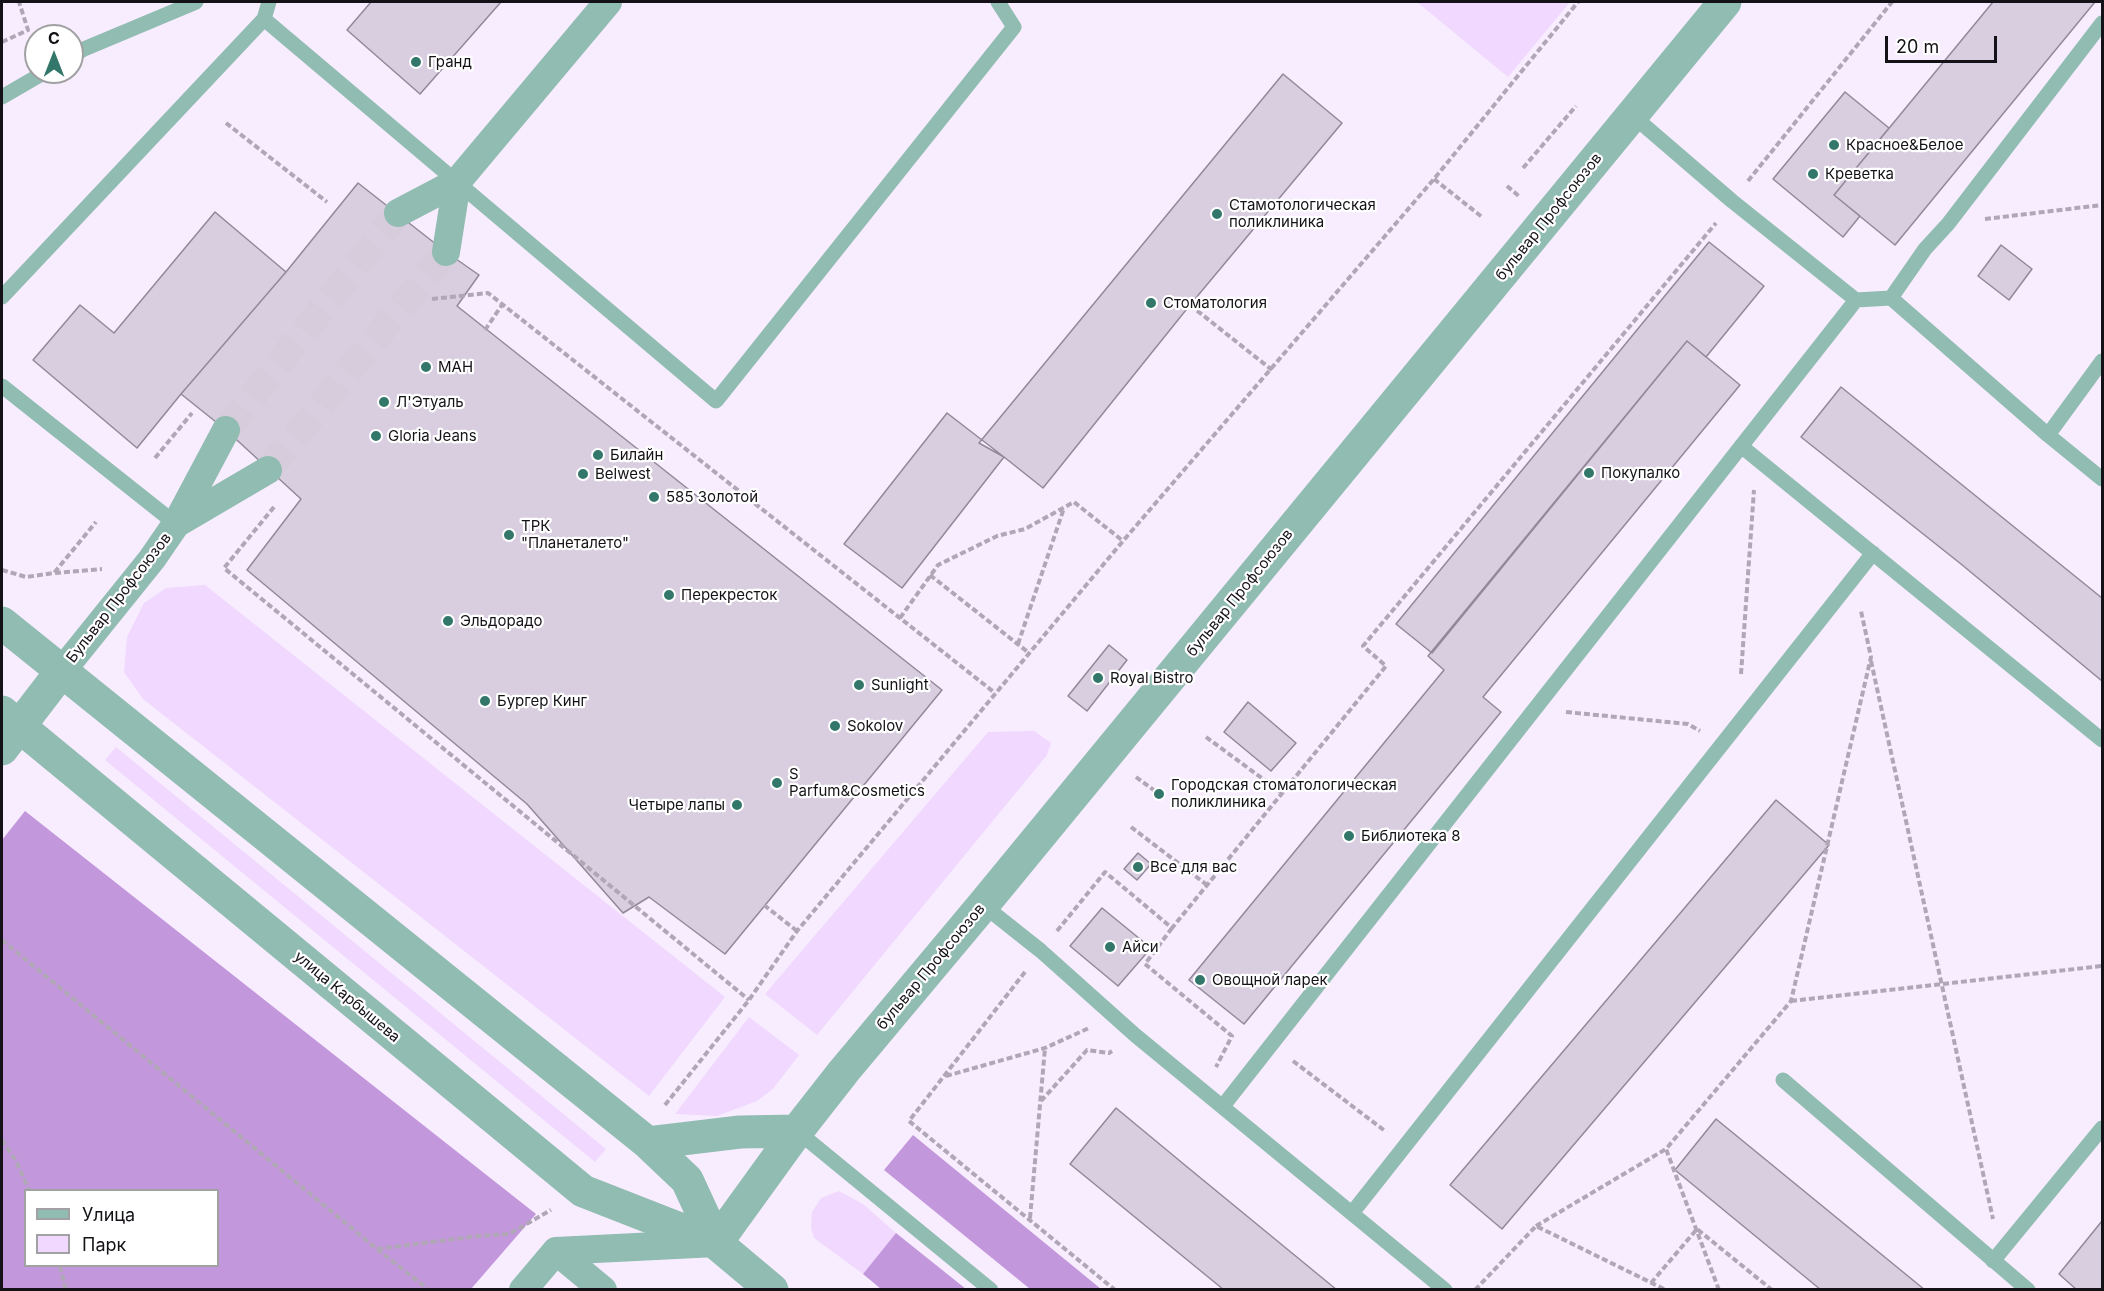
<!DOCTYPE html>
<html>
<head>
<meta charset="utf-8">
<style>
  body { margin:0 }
  #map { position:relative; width:2104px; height:1291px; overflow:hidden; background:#f8edff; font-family:Inter,sans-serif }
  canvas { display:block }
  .frame { position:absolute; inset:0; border:3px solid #151217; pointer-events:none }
  .legend { position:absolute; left:24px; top:1189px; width:195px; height:78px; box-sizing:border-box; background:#fff; border:2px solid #a1a0a2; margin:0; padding:8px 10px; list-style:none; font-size:18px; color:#151217 }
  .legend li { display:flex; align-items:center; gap:12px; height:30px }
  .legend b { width:30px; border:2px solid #a1a0a2 }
  .north { position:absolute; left:24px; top:24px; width:60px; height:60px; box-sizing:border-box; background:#fff; border:2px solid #a1a0a2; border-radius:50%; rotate:0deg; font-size:16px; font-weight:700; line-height:24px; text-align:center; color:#151217 }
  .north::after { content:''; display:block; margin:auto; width:21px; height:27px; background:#33776b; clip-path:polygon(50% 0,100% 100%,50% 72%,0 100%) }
  .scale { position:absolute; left:1885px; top:36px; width:112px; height:27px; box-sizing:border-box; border:3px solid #151217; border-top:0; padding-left:8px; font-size:18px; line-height:21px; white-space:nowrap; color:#151217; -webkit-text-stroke:4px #fff; paint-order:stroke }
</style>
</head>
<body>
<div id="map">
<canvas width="2104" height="1291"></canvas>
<div class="frame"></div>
<ul class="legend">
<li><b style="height:8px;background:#91bcb2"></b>Улица</li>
<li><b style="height:16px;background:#f0d8fe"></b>Парк</li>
</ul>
<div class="north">С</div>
<div class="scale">20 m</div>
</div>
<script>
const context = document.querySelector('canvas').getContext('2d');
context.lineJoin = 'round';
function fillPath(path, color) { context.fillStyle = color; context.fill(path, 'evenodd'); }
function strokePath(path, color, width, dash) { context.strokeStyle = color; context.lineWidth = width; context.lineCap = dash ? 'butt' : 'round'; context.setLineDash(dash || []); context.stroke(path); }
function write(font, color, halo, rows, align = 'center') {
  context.font = font + ' Inter,sans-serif'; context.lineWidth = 4.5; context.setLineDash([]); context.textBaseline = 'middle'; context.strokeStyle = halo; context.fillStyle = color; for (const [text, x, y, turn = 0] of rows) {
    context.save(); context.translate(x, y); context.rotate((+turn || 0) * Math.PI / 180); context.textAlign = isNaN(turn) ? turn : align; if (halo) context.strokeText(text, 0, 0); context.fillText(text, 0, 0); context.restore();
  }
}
const green = new Path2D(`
  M1417 2H1570L1508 77Z
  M205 585 725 997 649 1096 143 699 124 672 127 637 144 603 166 588Z
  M1034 731 1051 743 1047 755 817 1035 765 994 988 732Z
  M116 747 606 1149 595 1162 105 760Z
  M749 1017 799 1055 773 1089 757 1101 717 1116 675 1114Z
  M839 1191 863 1204 896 1233 863 1274 814 1238 811 1228 812 1212 821 1198Z`);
const forest = new Path2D(`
  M25 811 536 1214 471 1289H2V840ZM26 1190H218V1266H26Z
  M913 1135 1101 1289H1030L884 1170Z
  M896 1233 966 1289H881L863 1274Z`);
const building = new Path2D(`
  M371 2H501L420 94 347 30Z
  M1993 2H2095L1895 245 1834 195Z
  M1283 74 1342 123 1190 305 1043 488 1004 457 979 443Z
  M1845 92 1889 128 1834 195 1860 216 1843 237 1773 179Z
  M358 183 446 252 479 275 457 306 942 690 725 954 649 897 623 913 527 804 247 570 301 499 226 430 181 394 286 272Z
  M215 212 286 272 181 394 137 448 33 360 80 305 114 333Z
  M1709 242 1764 286 1706 357 1687 341 1432 653 1396 624Z
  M2001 245 2032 269 2009 300 1978 276Z
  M1687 341 1740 385 1483 697 1501 712 1244 1024 1189 980 1444 670 1428 656Z
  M1841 387 2102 598V681L1961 564 1801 437Z
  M947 413 1004 457 902 588 844 544Z
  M1109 645 1127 660 1087 711 1068 696Z
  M1248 702 1296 743 1271 771 1224 732Z
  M1776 800 1829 845 1502 1229 1450 1185Z
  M1138 853 1151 864 1137 880 1124 869Z
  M1102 908 1151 948 1118 986 1070 946Z
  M1116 1108 1186 1166 1337 1290H1224L1070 1164Z
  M1716 1119 1925 1290H1821L1675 1170Z
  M2102 1221V1290H2077L2059 1274Z`);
const minorTunnel = new Path2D(`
  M226 430 398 213
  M268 470 446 252`);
const path = new Path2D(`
  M2 42 28 30 19 2
  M226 123 327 202
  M1523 168 1576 106
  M1434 179 1482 217
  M1748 181 1892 2
  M1507 186 1520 197
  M1985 219 2102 205
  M432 299 488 293 995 693
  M1190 305 1272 370
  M485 330 502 305
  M155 458 192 413
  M274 507 224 568 749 1000
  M2 570 26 577 54 573 96 522
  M55 573 102 569
  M930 575 1029 653
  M900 618 938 565 997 536 1025 529 1074 502 1123 541
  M1018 644 1064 508
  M1871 661 1993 1219
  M1741 674 1754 490
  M1566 712 1688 724 1700 731
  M1206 737 1282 793
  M1136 777 1159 794
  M1131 827 1207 885
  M764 905 797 931
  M1172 928 1145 964 1232 1036 1216 1067
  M1057 931 1105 872 1172 928 1386 666 1363 646 1716 223
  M2 940 377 1249 478 1236 509 1234 551 1210
  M1025 972 909 1121 1115 1290
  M1791 1001 2102 966
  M1293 1061 1385 1131
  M946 1076 1045 1048 1089 1028
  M1041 1101 1087 1050 1109 1053 1112 1051
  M665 1105 749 1000 797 931 1123 541 1434 179 1578 2
  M2 1140 16 1161 29 1190
  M1030 1218 1045 1048
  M1536 1226 1666 1149
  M377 1249 429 1290
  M60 1266 66 1290
  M1651 1283 1697 1229 1772 1290
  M1475 1290 1536 1226 1666 1290
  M1719 1290 1666 1149 1791 1001 1871 657 1861 611`);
const service = new Path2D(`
  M264 19 716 401 1014 27 998 2
  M72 56 84 49 196 2
  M2 97 45 72
  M1632 115 1732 201 1856 300 1891 298 2048 435 2102 479
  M2 297 264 19 269 2
  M1891 298 1925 249 1948 224 2102 23
  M2 386 176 524
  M2048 435 2102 361
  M1741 446 2102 740
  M983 905 1041 951 1135 1035 1445 1290
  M1783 1080 2028 1290
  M1223 1106 1856 300
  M797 1131 991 1290
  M1352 1213 1873 553
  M1993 1261 2102 1128`);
const minor = new Path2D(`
  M398 213 457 182 608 2
  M446 252 457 182
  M176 524 268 470
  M61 672 152 559 176 524 226 430
  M556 1251 603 1290
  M523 1290 556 1251 716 1243`);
const tertiary = new Path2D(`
  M2 623 648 1143 687 1180 716 1243
  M2 712 583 1191 716 1243 772 1290
  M2 749 61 672
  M648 1143 740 1132 797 1131
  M716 1243 797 1131 844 1071 983 905 1725 2`);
const markers = [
  [416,62,6,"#33776b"],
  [1834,145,6,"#33776b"],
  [1813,174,6,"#33776b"],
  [1217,214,6,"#33776b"],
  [1151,303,6,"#33776b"],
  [426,367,6,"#33776b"],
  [384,402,6,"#33776b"],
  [376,436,6,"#33776b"],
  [598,455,6,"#33776b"],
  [1589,473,6,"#33776b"],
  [583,474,6,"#33776b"],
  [654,497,6,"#33776b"],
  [509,535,6,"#33776b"],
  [669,595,6,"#33776b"],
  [448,621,6,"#33776b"],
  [1098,678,6,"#33776b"],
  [859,685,6,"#33776b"],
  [485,701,6,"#33776b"],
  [835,726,6,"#33776b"],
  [777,783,6,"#33776b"],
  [1159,794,6,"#33776b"],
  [737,805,6,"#33776b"],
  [1349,836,6,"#33776b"],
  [1138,867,6,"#33776b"],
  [1110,947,6,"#33776b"],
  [1200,980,6,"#33776b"]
];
const poiNames = [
  ["Гранд",428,62],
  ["Красное&Белое",1846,145],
  ["Креветка",1825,174],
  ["Стамотологическая",1229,205],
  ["поликлиника",1229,222],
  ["Стоматология",1163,303],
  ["МАН",438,367],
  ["Л'Этуаль",396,402],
  ["Gloria Jeans",388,436],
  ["Билайн",610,455],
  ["Покупалко",1601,473],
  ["Belwest",595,474],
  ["585 Золотой",666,497],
  ["ТРК",521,526],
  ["\"Планеталето\"",521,543],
  ["Перекресток",681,595],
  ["Эльдорадо",460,621],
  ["Royal Bistro",1110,678],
  ["Sunlight",871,685],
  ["Бургер Кинг",497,701],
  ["Sokolov",847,726],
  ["S",789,774],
  ["Parfum&Cosmetics",789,791],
  ["Городская стоматологическая",1171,785],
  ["поликлиника",1171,802],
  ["Четыре лапы",725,805,"right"],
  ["Библиотека 8",1361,836],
  ["Все для вас",1150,867],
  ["Айси",1122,947],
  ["Овощной ларек",1212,980]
];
const streetNames = [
  ["бульвар Профсоюзов",1549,217,-51],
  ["бульвар Профсоюзов",1240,593,-51],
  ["Бульвар Профсоюзов",119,598,-52],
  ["бульвар Профсоюзов",931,967,-50],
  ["улица Карбышева",347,997,40]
];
fillPath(green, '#f0d8fe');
fillPath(forest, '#c397db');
fillPath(building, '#d9cee0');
strokePath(building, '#928898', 1.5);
strokePath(minorTunnel, '#d6ccdc', 28, [28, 14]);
strokePath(path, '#afa7b5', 4, [6, 3]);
strokePath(service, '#91bcb2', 15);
strokePath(minor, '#91bcb2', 28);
strokePath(tertiary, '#91bcb2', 33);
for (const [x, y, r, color] of markers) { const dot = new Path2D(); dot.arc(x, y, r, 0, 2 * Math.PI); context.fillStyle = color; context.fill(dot); strokePath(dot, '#fff', 2); }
write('15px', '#151217', '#fff', poiNames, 'left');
write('15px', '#151217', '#fff', streetNames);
</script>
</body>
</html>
